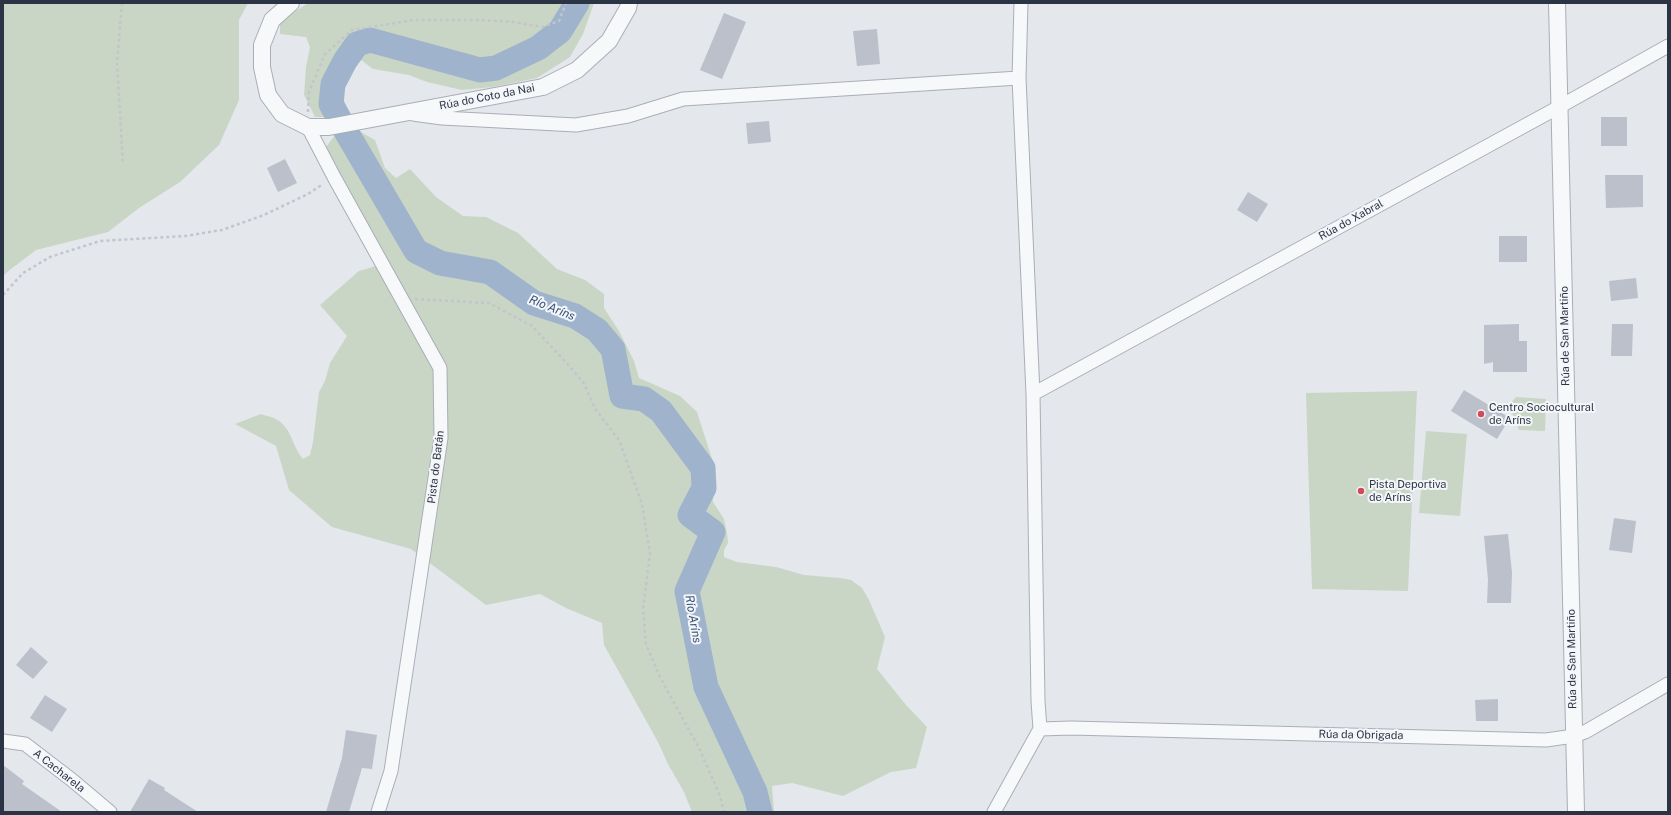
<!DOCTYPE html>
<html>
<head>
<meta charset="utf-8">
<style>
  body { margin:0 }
  #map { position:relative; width:1671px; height:815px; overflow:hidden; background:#e4e7ec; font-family:"Public Sans",sans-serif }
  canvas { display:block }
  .frame { position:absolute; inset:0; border:4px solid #2b3445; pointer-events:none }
</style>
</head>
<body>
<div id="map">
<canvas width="1671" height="815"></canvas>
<div class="frame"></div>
</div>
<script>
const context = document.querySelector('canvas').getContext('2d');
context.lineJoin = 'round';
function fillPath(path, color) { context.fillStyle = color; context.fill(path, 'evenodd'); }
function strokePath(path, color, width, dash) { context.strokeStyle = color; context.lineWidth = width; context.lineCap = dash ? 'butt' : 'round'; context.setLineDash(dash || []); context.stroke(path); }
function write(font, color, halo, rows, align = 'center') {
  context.font = font + ' "Public Sans",sans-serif'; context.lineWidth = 4; context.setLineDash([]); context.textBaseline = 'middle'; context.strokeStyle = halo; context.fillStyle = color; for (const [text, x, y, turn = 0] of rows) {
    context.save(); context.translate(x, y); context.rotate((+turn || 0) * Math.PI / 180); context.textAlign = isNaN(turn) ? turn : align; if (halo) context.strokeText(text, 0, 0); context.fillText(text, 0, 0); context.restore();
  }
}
const green = new Path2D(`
  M3 3H248L239 20V100L219 145 180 182 139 208 108 232 36 250 7 272 3 277Z
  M308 3H594L583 34 570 57 537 78 493 87 462 90 427 82 409 75 373 69 361 60H354L342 95 348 111 329 117H315L304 95 306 67 310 47 306 37 280 34V22Z
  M359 131 375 140 385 168 396 178 410 169 436 197 463 216 486 217 518 233 557 269 585 280 604 294V308L619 331 634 361 639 378 680 396 697 412 712 459 713 502 724 519 727 533 728 543 724 550V557L737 562 776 567 804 575 840 578 851 580 862 588 869 600 885 637 877 669 906 705 927 727 916 768 891 772 843 796 792 783 772 786 774 812H692L684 792 668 764 658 742 604 645 602 623 566 608 540 594 486 605 411 549 332 527 289 490 276 446 235 424 261 414C266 416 274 417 279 421 292 430 293 448 303 459L310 455 313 442 319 392 325 381 330 363 347 336 320 305 359 271 376 266 380 249 338 174 326 147 335 135Z
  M1417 391 1408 591 1312 589 1306 393Z
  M1516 397 1546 399 1545 431 1519 430 1509 405Z
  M1426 431 1467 434 1460 516 1419 513Z`);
const river = new Path2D(`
  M577 3 560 31 538 48 496 68 480 70 370 40 357 44 345 61 333 84 331 104 347 133 416 251 440 263 490 272 534 303 575 316 597 330 613 349 622 396 644 399 661 411 703 468 704 488 690 515 713 532 687 591 706 687 755 792 760 812`);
const building = new Path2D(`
  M724 13 746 22 722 79 700 70Z
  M877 29 880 64 857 66 853 31Z
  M1601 117H1627V146H1601Z
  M769 121 771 142 748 144 746 123Z
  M285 159 297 183 278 192 267 168Z
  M1605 175H1643V207L1606 208Z
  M1248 192 1268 204 1257 222 1237 210Z
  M1499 236H1527V262H1499Z
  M1636 278 1638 298 1611 301 1609 281Z
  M1519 324V341H1527V372H1493V362L1484 364V325Z
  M1612 324H1633L1632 356H1611Z
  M1464 390 1510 418 1497 439 1451 411Z
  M1614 518 1636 521 1632 553 1609 550Z
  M1508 534 1512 573 1511 603H1487L1488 580 1484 536Z
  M31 647 48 662 33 679 16 665Z
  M45 695 67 709 52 732 30 718Z
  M1498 699V721H1476L1475 700Z
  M346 730 377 735 372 769 362 768 349 812H326L342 758Z
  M3 765 24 781 22 784 62 812H3Z
  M149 779 165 788 164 790 198 812H130Z`);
const path = new Path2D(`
  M122 3 117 63 123 165
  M308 112 309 92 325 54 352 30 413 20H479L514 22 542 27 559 21 566 3
  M3 295 23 273 50 257 100 241 185 236 222 230 264 215 308 194 323 184
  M415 299 489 303 532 326 564 360 583 382 596 410 619 440 642 504 650 554 643 609 646 644 660 677 699 748 720 796 724 812`);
const minor = new Path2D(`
  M413 114 442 118 576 125 628 116 683 99 1019 78
  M308 127 334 177 440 368 441 438 391 771 378 812
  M1033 394 1559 107 1668 46
  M1040 729 1071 728 1546 740 1574 736 1585 732 1668 684
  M3 741 25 744 72 780 110 812
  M994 812 1040 729 1038 701 1033 394 1019 78 1021 3`);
const tertiary = new Path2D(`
  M291 3 272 20 262 45V67L268 95 282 114 308 127H329L543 87 577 70 609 41 628 8 629 3
  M1557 3 1576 812`);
const markers = [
  [1481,414,4,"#d1495b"],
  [1361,491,4,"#d1495b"]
];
const streetNames = [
  ["Rúa do Coto da Nai",487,97,-11],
  ["Rúa do Xabral",1351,220,-29],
  ["Rúa de San Martiño",1565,336,-91],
  ["Pista do Batán",436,467,-83],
  ["Rúa de San Martiño",1572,659,-91],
  ["Rúa da Obrigada",1361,735,1],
  ["A Cacharela",59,771,38]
];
const poiNames = [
  ["Centro Sociocultural",1489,408],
  ["de Aríns",1489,421],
  ["Pista Deportiva",1369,485],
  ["de Aríns",1369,498]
];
const waterNames = [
  ["Río Aríns",552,308,22],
  ["Río Aríns",693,619,80]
];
fillPath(green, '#c9d6c5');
strokePath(river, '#9fb4cc', 25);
fillPath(building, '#bbc0ca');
strokePath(minor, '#a9aeb7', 15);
strokePath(tertiary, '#a9aeb7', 18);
strokePath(path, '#c2c5cb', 2.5, [3, 3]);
strokePath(minor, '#f7f8fa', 13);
strokePath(tertiary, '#f7f8fa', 16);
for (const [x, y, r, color] of markers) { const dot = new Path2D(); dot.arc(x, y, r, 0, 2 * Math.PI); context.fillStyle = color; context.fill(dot); strokePath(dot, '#f4f6f9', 1.5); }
write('11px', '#2b3445', '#f4f6f9', streetNames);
write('11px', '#2b3445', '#f4f6f9', poiNames, 'left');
write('italic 12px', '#34527a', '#f4f6f9', waterNames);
</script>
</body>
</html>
